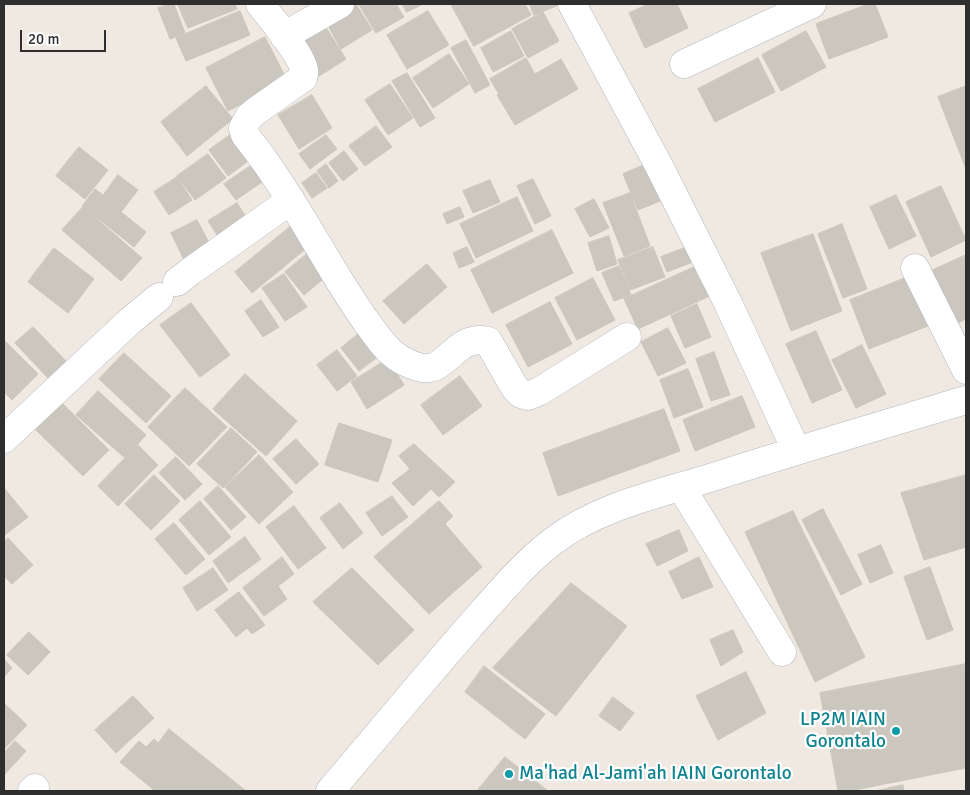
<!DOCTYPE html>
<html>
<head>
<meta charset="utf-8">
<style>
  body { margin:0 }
  #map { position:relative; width:970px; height:795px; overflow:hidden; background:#efe9e1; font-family:Signika,sans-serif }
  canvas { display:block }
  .frame { position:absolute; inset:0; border:5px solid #2e2e2e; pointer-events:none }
  .scale { position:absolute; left:20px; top:30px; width:86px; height:22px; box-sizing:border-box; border:2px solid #2e2e2e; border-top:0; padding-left:6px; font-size:15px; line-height:18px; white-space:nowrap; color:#2e2e2e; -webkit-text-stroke:4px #fff; paint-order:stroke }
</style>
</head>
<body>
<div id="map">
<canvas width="970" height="795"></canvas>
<div class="frame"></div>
<div class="scale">20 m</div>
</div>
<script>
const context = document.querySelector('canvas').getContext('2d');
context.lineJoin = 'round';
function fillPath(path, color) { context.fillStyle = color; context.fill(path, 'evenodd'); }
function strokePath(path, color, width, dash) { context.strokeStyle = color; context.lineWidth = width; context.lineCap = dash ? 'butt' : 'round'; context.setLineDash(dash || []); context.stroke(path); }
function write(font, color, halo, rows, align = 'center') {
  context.font = font + ' Signika,sans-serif'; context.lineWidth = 4.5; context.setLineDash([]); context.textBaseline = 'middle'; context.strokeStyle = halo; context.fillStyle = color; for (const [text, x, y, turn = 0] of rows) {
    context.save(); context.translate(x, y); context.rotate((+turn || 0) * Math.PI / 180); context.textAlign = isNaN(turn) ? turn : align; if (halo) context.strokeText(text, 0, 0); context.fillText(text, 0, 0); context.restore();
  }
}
const building = new Path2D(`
  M169 4H174L185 33 170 39 158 8Z
  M178 4H235L237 9 188 28Z
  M356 4 372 30 341 49 326 22Z
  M359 4H396L404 17 376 33Z
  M402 4H423L407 12Z
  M451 4H525L531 15 474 46Z
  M530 4H561L534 15Z
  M649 4H677L688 28 645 48 629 13Z
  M869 4H875L888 37 829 59 816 24Z
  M240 11 250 35 186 61 176 38Z
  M428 11 449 45 407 69 387 35Z
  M543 12 559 41 528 58 512 29Z
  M325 26 346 59 316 78 295 45Z
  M511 31 524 56 493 72 481 48Z
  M806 31 826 67 781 91 762 55Z
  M265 37 287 80 228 111 206 68Z
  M466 40 490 85 475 93 451 48Z
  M449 54 469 84 433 108 413 78Z
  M526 58 535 74 561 59 578 89 515 125 497 95 499 94 490 79Z
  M758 58 775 92 715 122 698 89Z
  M407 73 435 118 420 127 392 81Z
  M390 84 413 118 388 135 365 100Z
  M206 86 233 119 187 156 161 122Z
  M966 86V169L938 97Z
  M312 95 332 128 299 149 278 115Z
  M376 126 392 147 365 166 349 146Z
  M237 130 256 155 228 176 209 150Z
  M326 135 337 149 310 169 299 154Z
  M79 147 108 170 85 199 56 176Z
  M344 151 358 169 343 181 329 163Z
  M208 154 226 178 195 200 177 176Z
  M649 163 665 199 638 210 623 174Z
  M326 164 338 181 329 188 317 171Z
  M252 165 262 182 236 200 224 184Z
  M316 173 327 188 312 198 302 183Z
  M118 175 138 190 121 212 146 232 134 247 82 206 95 189 103 195Z
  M177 177 192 200 169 215 154 192Z
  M533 179 551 216 535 224 517 186Z
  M490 180 500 202 473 213 463 191Z
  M941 186 966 240 931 257 906 202Z
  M630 193 650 246 624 256 603 203Z
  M896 195 916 236 889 249 870 207Z
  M517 197 533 231 476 258 460 224Z
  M594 199 609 228 590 237 575 209Z
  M237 203 252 226 223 244 208 221Z
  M83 207 142 258 121 281 62 230Z
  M460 207 464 217 447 224 443 214Z
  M197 220 213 250 186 264 171 233Z
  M842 224 867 289 843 298 818 234Z
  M291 226 308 247 252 293 235 272Z
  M552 230 573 273 492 313 471 270Z
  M813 234 842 311 791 331 761 253Z
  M609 236 617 264 597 271 588 243Z
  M692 245 698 260 667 272 661 257Z
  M467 247 474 262 459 268 453 253Z
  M653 247 665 277 630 290 618 260Z
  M54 248 94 279 68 313 28 282Z
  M308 253 327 276 304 295 285 272Z
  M966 255V319L956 324 931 271Z
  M427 264 447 287 404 324 383 301Z
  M701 264 714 294 638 329 624 299Z
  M619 266 631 295 614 301 602 273Z
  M284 274 307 307 285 321 262 288Z
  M908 277 928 326 869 349 850 300Z
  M593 278 615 320 577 340 555 298Z
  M261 300 279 327 263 337 245 311Z
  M550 302 572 344 528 367 506 325Z
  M191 303 230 355 200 377 160 325Z
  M697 304 711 337 685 348 671 316Z
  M33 327 66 361 48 378 15 343Z
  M668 328 686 363 658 376 641 342Z
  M816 331 842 390 812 403 786 344Z
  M361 332 379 356 359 371 341 348Z
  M4 340 38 374 12 400 4 392Z
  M862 345 886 394 856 408 832 360Z
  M337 350 357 376 337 391 317 365Z
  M714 352 730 395 711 401 696 359Z
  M124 353 171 396 146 423 99 379Z
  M388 359 404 385 367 409 351 382Z
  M688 369 703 407 674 418 660 380Z
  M245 374 297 421 266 456 213 409Z
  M460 376 482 406 443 435 421 405Z
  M185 388 227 427 189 466 148 427Z
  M98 391 146 435 125 458 76 415Z
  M742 396 755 427 695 451 683 420Z
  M59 400 109 450 83 476 33 427Z
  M664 409 680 451 558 496 543 453Z
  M339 423 392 440 378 482 325 465Z
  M231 428 257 452 223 488 197 464Z
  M296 439 319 464 296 484 273 459Z
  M414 444 455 482 439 497 431 489 413 506 392 483 410 469 399 456Z
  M138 445 158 465 118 506 98 486Z
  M259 455 293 492 259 524 225 487Z
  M176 457 202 484 185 500 159 473Z
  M154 475 180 501 151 530 125 504Z
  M966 475V547L924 560 901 493Z
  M218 486 246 517 231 530 204 499Z
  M4 488 28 517 5 535 4 533Z
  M392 496 408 517 382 536 366 513Z
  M200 501 231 537 209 555 179 520Z
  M439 501 453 516 445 524 482 567 429 614 374 557Z
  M340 503 363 533 343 549 320 518Z
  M294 506 326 548 298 569 266 527Z
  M823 509 862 584 841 595 802 520Z
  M793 511 865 657 815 682 745 532Z
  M174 523 205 559 186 575 155 539Z
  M679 530 688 551 657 566 646 544Z
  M245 537 261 559 228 583 213 561Z
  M8 538 33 565 12 584 4 576V542Z
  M881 545 893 573 870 583 858 555Z
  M282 557 294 574 278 586 287 599 264 616 243 588Z
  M699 557 713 587 682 599 669 572Z
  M930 567 953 630 927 640 904 577Z
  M213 568 228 590 197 611 183 588Z
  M352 568 414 630 378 665 313 602Z
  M571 583 627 626 556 716 493 668Z
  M239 592 265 625 252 634 247 628 236 637 215 610Z
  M733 630 743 652 721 666 710 640Z
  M29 632 50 652 28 675 7 655Z
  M4 659 12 668 4 677Z
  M966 664V768L849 791H838L820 693Z
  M484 666 545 714 525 739 465 692Z
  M746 672 766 713 718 740 696 696Z
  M133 696 154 718 116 753 95 730Z
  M613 697 634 713 620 731 599 716Z
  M4 703 27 725 4 749Z
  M169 729 246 791H155L120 762 139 741 146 747 154 739 158 743Z
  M15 741 26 751 4 775V753Z
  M505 757 548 791H477Z
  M903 785 904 791H876Z`);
const street = new Path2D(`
  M260 4C270 16 302 56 304 70 305 73 304 74 303 78L256 111 249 117 243 128 245 135C262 156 277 178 291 201 316 240 338 282 365 320 376 334 385 350 400 359 405 362 412 365 418 367 447 376 454 333 488 341L515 388 521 394 528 396 540 391 627 337
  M572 4 659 166 728 303 796 450
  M284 36 340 4
  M684 64 812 4
  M915 268 966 370
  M177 282 191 271 291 200
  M4 439 130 321 159 297
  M681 487 782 652
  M32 791 35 788`);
const secondary = new Path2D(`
  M330 791C377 736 423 680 471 625 496 597 522 565 552 542 598 506 659 494 713 477 797 450 882 425 966 400`);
const markers = [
  [896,731,5,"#0f9aa8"],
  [509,774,5,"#0f9aa8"]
];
const cultureNames = [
  ["LP2M IAIN",886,720],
  ["Gorontalo",886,742],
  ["Ma'had Al-Jami'ah IAIN Gorontalo",519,774,"left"]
];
fillPath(building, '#cbc7bf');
strokePath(building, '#cbc5ba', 1);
strokePath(street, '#b4b7c1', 29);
strokePath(secondary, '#b4b7c1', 29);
strokePath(street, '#fff', 28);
strokePath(secondary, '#fff', 28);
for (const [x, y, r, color] of markers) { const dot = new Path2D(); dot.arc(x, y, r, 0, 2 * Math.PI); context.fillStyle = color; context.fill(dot); strokePath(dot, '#fff', 2); }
write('19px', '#0d838f', '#fff', cultureNames, 'right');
</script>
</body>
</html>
